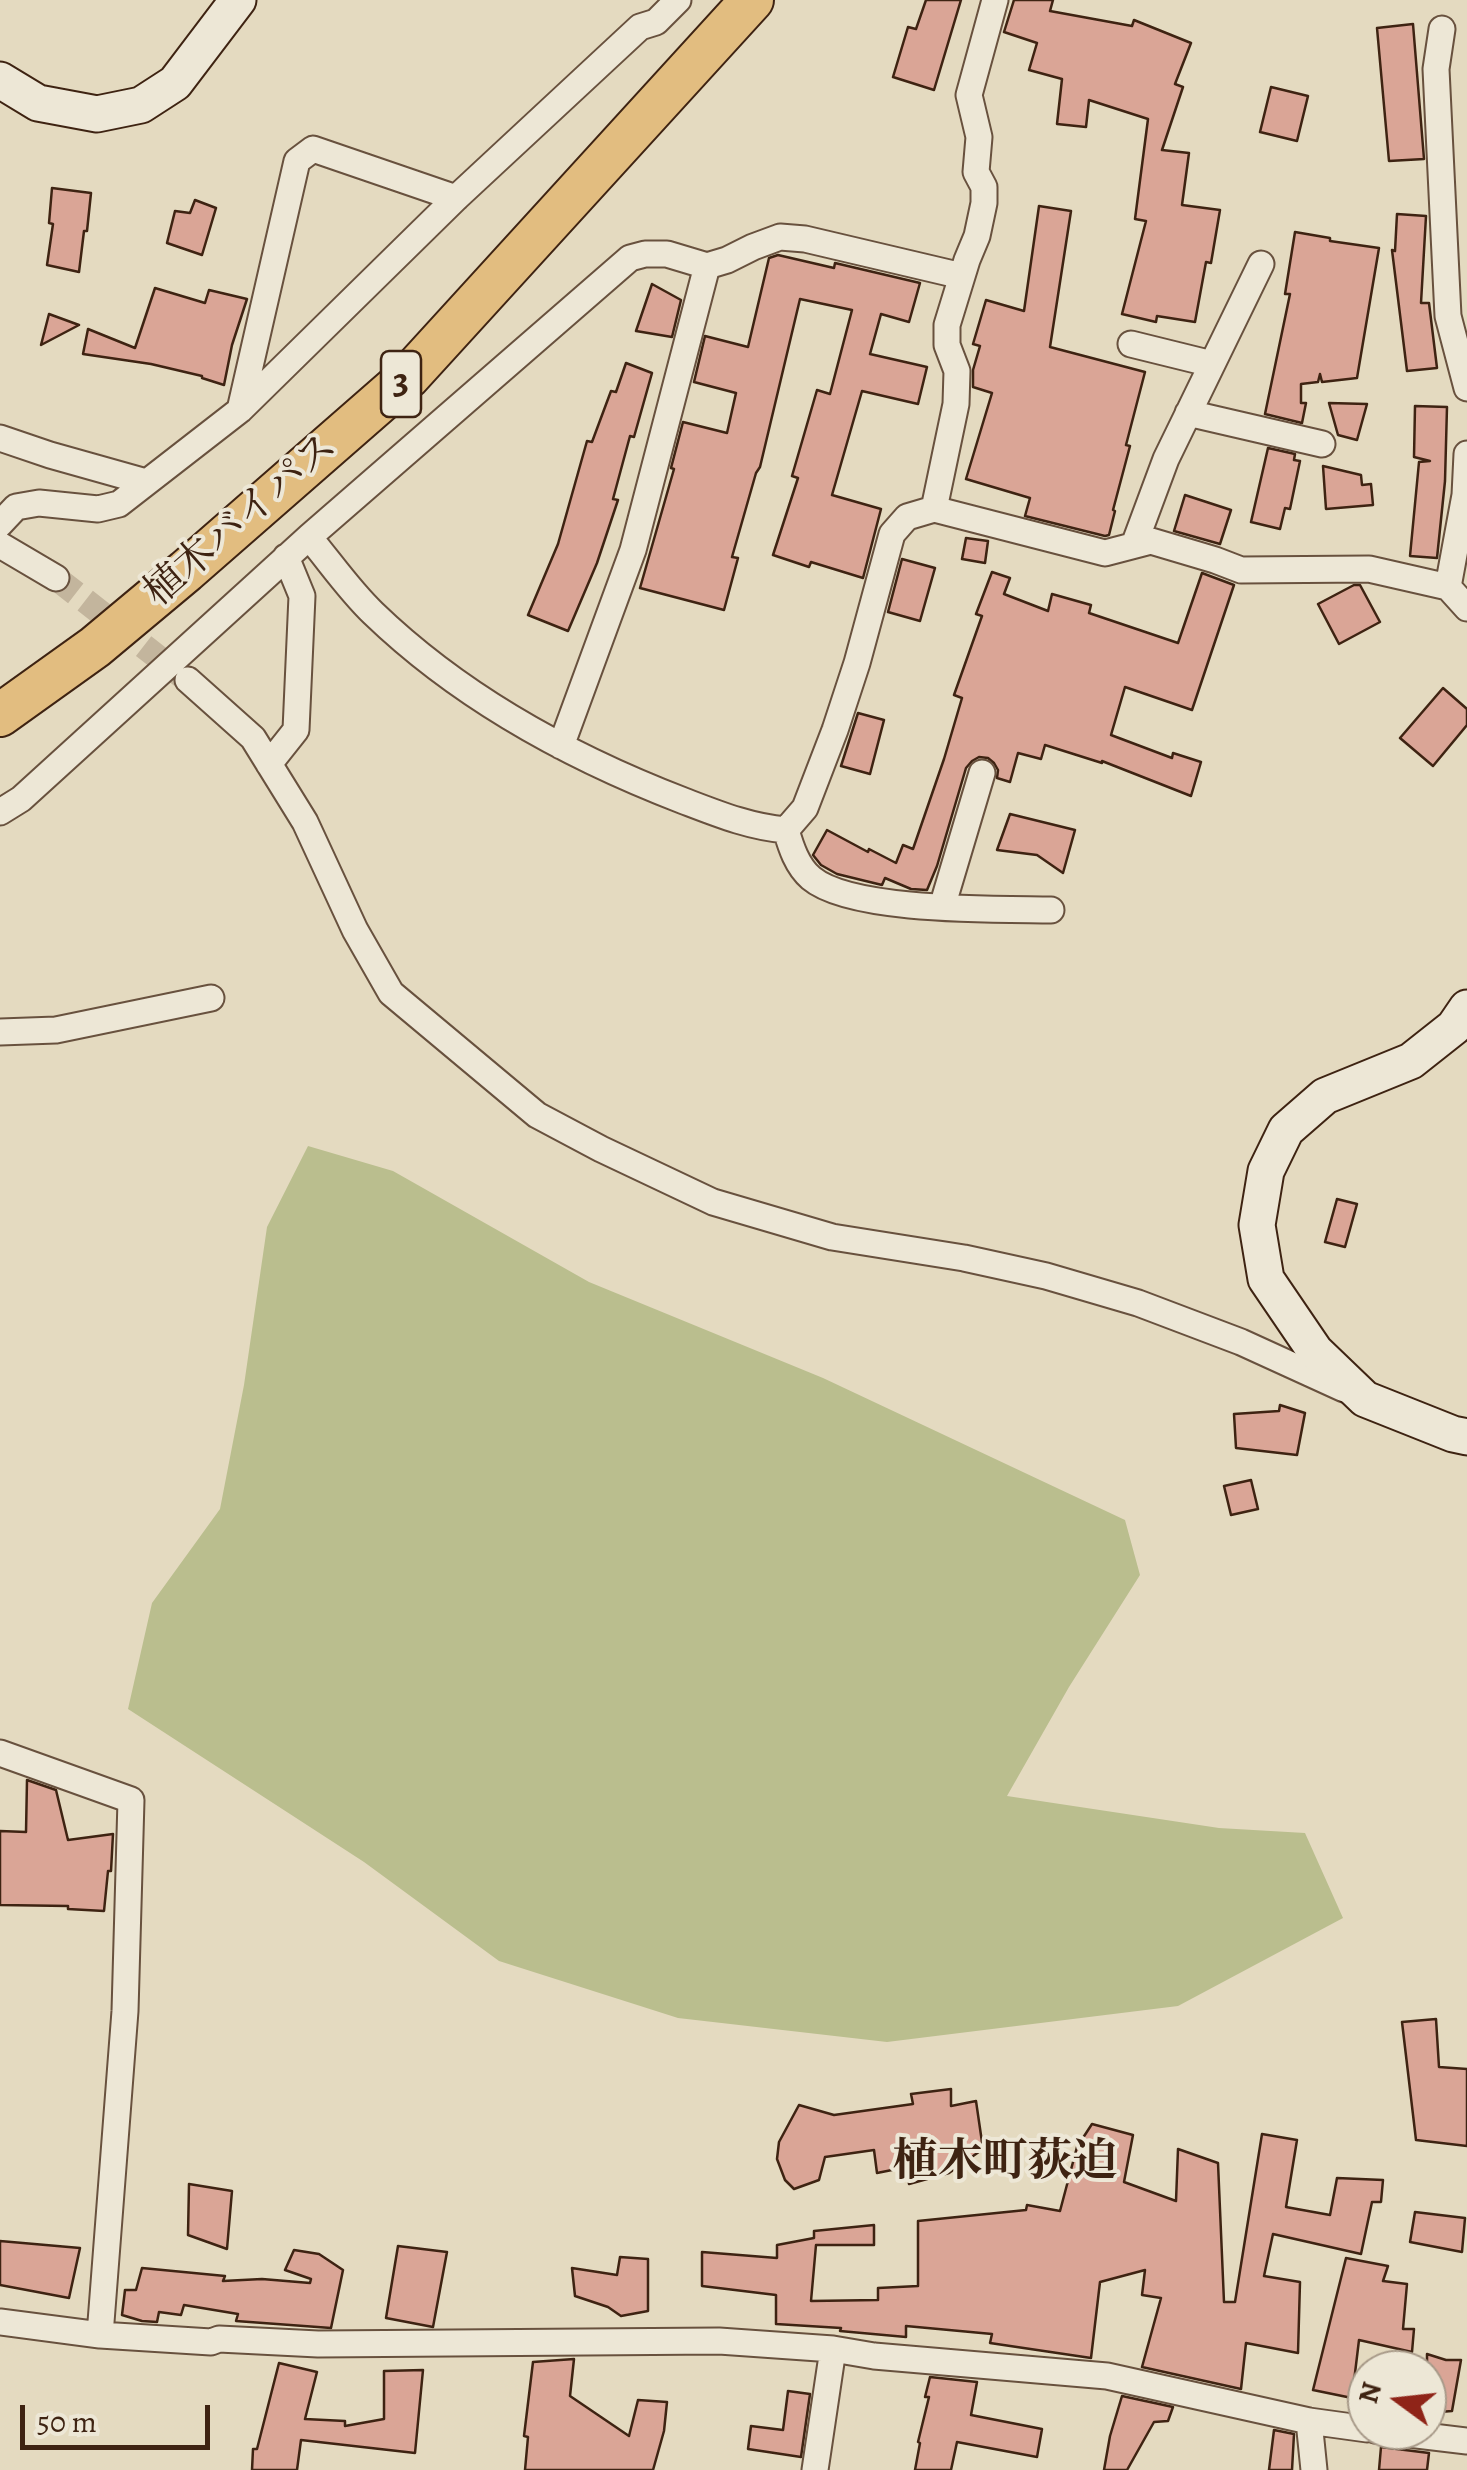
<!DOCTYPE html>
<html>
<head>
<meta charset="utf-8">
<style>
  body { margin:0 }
  #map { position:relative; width:1467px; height:2470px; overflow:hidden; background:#e4dac0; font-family:Alegreya,serif }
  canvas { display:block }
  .north { position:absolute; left:1347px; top:2350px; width:100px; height:100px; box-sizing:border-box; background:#ede7d6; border:2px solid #a79988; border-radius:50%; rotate:285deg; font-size:28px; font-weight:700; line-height:40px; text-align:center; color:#3e2312 }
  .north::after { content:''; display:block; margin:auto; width:35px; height:45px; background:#8f2418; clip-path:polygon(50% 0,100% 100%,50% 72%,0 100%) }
  .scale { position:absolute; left:20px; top:2405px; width:190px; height:45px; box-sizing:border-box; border:5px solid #3e2312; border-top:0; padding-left:12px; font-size:30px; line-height:35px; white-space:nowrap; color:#3e2312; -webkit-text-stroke:8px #ede7d6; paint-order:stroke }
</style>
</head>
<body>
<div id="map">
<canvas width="1467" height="2470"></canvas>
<div class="north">N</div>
<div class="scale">50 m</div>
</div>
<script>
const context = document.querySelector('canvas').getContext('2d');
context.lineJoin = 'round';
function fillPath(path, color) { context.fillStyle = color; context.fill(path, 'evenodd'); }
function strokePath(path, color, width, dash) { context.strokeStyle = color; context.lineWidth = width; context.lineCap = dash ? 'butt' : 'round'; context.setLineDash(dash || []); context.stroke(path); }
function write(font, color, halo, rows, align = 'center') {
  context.font = font + ' Alegreya,"Noto Serif JP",serif'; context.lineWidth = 8; context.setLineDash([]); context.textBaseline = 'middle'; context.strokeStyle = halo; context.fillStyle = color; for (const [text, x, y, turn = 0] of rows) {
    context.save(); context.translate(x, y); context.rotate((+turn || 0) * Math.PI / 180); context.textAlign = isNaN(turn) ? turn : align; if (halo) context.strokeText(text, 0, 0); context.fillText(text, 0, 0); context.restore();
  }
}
const green = new Path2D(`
  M308 1146 393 1171 589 1282 823 1378 1125 1520 1140 1575 1069 1687 1007 1796 1219 1828 1305 1833 1343 1918 1178 2006 887 2042 678 2018 499 1961 364 1862 128 1709 152 1603 220 1509 244 1385 267 1227Z`);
const building = new Path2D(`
  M926 0H961L934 90 893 77 908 27 916 29Z
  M1014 0H1053L1050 11 1132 26 1134 20 1191 43 1175 84 1183 87 1162 150 1189 153 1182 205 1220 210 1211 263 1206 262 1195 322 1157 316 1156 322 1122 314 1146 221 1135 219 1148 119 1089 100 1086 127 1057 124 1062 79 1029 70 1037 43 1004 32Z
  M1413 24 1424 159 1389 161 1377 28Z
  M1271 87 1308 96 1297 141 1260 132Z
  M52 188 91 193 87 231H84L79 272 47 265 53 224 49 223Z
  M195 200 216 208 202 255 167 243 175 211 190 213Z
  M1039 206 1071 211 1050 347 1145 372 1126 445 1130 446 1113 510 1115 511 1109 535 1105 536 1025 516 1030 498 966 479 992 393 973 387V370L980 346 973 344 986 300 1024 311Z
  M1397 214 1426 216 1421 303H1429L1437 368 1407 371 1392 250 1395 251Z
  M1295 232 1330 238V241L1379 248 1357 378 1322 382 1320 374 1318 382 1301 384V403H1306L1302 423 1265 414 1290 294H1285Z
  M778 255 834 268 835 263 920 283 909 322 881 314 870 354 927 367 918 404 862 391 832 495 881 509 863 578 811 562 809 567 773 555 798 478 792 476 817 390 830 394 852 310 800 299 760 467 756 473 732 557 738 558 724 610 640 588 674 469 671 468 683 422 727 433 736 393 694 382 705 336 748 347 769 258Z
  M652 284 681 300 672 337 636 331Z
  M155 288 205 303 209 290 247 299 232 345 224 385 202 378V376L151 364 83 354 88 329 135 348Z
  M49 314 79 325 41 345Z
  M626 363 652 373 634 437 630 436 613 499 618 500 597 563 568 631 528 615 558 544 587 441 592 442 611 391 616 392Z
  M1329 403 1367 404 1357 440 1338 435Z
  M1415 406 1447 407 1445 481 1437 558 1410 556 1419 462 1430 461 1414 457Z
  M1268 448 1295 454 1294 460 1300 461 1290 509 1285 508 1280 529 1251 522Z
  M1323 466 1361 475 1362 485 1371 484 1373 505 1326 509Z
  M1185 495 1231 510 1220 544 1174 531Z
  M966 538 988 541 985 563 962 559Z
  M902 559 935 568 920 621 888 612Z
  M992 572 1010 578 1004 594 1048 611 1052 594 1091 605 1089 613 1178 643 1202 573 1234 585 1192 710 1125 687 1111 735 1172 758 1173 753 1201 762 1191 796 1102 761V763L1045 745 1041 759 1018 753 1010 782 997 778 998 770 994 763 988 758 979 757 972 761 966 768 937 866 927 890 911 889 885 878 882 885 837 874 821 865 813 855 827 830 868 852 869 849 896 863 903 845 913 849 944 759 962 698 954 695 982 616 976 614Z
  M1354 585H1360L1380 622 1339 644 1318 604Z
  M1443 688 1467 709V725L1433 766 1400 738Z
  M858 713 884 720 870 774 841 766Z
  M1010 814 1075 830 1063 873 1037 855 997 850Z
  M1337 1199 1357 1204 1345 1247 1325 1242Z
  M1280 1405 1305 1413 1297 1455 1236 1448 1234 1414 1279 1411Z
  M1251 1480 1258 1509 1231 1515 1224 1486Z
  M27 1780 56 1790 68 1840 113 1834 111 1871H108L104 1911 68 1909V1906L0 1905V1831L26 1832Z
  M1436 2019 1439 2067 1467 2069V2146L1416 2140 1402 2022Z
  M951 2089V2106L976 2101 983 2149 949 2173 909 2184 907 2167 877 2173 874 2150 825 2157 819 2180 794 2189 785 2180 777 2159 779 2142 799 2105 834 2115 913 2104 911 2094Z
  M1092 2124 1133 2135 1124 2182 1176 2201 1178 2149 1218 2163 1224 2302H1235L1262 2134 1297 2140 1286 2207 1330 2215 1337 2178 1383 2180 1381 2202H1372L1361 2254 1273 2234 1264 2276 1300 2282 1298 2353 1246 2343 1241 2389 1142 2367 1161 2298 1142 2295 1145 2270 1100 2282 1091 2358 990 2343 992 2334 906 2326V2337L840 2331 841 2328 776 2324V2295L702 2286V2252L777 2258V2245L814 2238V2231L874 2225V2245H816L811 2301 878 2300V2288L918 2286V2221L1026 2210 1027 2205 1060 2211 1077 2147Z
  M189 2184 232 2191 227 2249 188 2235Z
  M1415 2212 1465 2218 1462 2252 1410 2242Z
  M0 2241 80 2248 69 2298 0 2285Z
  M398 2246 447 2252 433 2327 386 2318Z
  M294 2250 319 2254 343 2270 331 2328 236 2321 238 2314 184 2305 181 2315 159 2312 157 2322 142 2321 122 2315 125 2290H136L142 2268 225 2276 223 2281 262 2279 310 2283 311 2279 285 2270Z
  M620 2257 648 2259V2311L621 2316 608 2307 575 2296 572 2268 617 2275Z
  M1346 2258 1388 2266 1383 2281 1407 2284 1403 2329H1414L1412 2352 1359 2340 1352 2398 1313 2390Z
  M1427 2354 1446 2360H1461L1452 2411 1427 2413Z
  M574 2359 570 2396 629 2436 638 2400 667 2402 664 2431 653 2470H525L528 2437 524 2436 533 2362Z
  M279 2363 317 2372 305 2419 345 2421V2426L384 2419V2371L423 2370 415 2453 301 2440 297 2470H252L253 2449H257Z
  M930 2377 977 2382 971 2415 1042 2429 1037 2457 957 2442 951 2470H915L920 2443 918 2442 929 2397H925Z
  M788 2391 810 2394 801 2457 748 2449 751 2426 783 2430Z
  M1122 2396 1173 2407 1168 2421 1154 2422 1127 2470H1104L1110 2436Z
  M1274 2430 1294 2434 1292 2470H1269Z
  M1381 2447 1429 2453 1427 2470H1379Z`);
const minorTunnel = new Path2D(`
  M56 578 182 676`);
const minor = new Path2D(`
  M1442 29 1436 69 1448 316 1467 388
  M1131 344 1212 364
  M240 410 297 161 313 149 456 198
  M1188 413 1322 444
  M0 438 50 455 146 482
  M934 509 956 404 957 371 947 345V325L967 260 977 236 984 203V187L976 172 979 137 969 95 995 0
  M0 524 16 507 39 503 98 509 119 504 240 410 456 198 640 27 656 22 678 0
  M309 537 630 258 645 254H667L707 266 727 260 753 247 780 237 805 239 962 276
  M0 545 56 578
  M1134 545 1166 459 1261 264
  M1448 587 1465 495 1467 454
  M188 680 253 738 305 822 355 930 391 993 537 1115 601 1149 713 1202 832 1237 964 1258 1046 1276 1138 1303 1241 1342 1344 1389
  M561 746 633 550 707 266
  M269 764 296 730 302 596 286 557
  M0 812 21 799 309 537C330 562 349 590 373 613 460 697 572 758 684 801 718 814 750 827 786 830L805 808 835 730 857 663 892 534 907 517 934 509 1105 553 1151 541 1215 560 1241 570 1369 569 1448 587 1467 608
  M786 830C791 847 797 866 811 878 851 912 997 909 1051 910
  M942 907 982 773
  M0 1032 56 1030 211 998
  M0 1753 131 1800 125 2011 100 2335
  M0 2322 100 2335 211 2342 219 2339 318 2344 719 2341 833 2349 874 2356 1107 2376 1309 2421 1367 2429
  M1309 2421 1314 2470
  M1375 2430 1467 2441
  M815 2470 833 2349`);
const secondary = new Path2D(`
  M0 80 38 103 97 114 141 105 175 83 238 0
  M1467 1008 1454 1027 1411 1061 1325 1096 1286 1130 1266 1171 1257 1225 1266 1279 1315 1351 1365 1399 1453 1434 1467 1437`);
const trunk = new Path2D(`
  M0 715 95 647 186 571 408 377 752 0`);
const shields = [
  [401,384,40]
];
const shieldNames = [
  ["3",401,384]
];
const streetNames = [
  ["植木バイパス",242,521,-41]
];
const quarterNames = [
  ["植木町荻迫",1005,2164]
];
fillPath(green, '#babe8e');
fillPath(building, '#daa596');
strokePath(building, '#3e2312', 2.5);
strokePath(minorTunnel, '#c3b59d', 25, [25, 12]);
strokePath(minor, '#68513e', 29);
strokePath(secondary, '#3e2312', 39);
strokePath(trunk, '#3e2312', 46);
strokePath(minor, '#ede7d6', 25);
strokePath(secondary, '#ede7d6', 35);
strokePath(trunk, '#e2bd80', 42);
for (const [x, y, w] of shields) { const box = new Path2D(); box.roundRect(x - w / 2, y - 33, w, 66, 8); context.fillStyle = '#ede7d6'; context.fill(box); strokePath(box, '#3e2312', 2.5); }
write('bold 38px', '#3e2312', null, shieldNames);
write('40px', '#3e2312', '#ede7d6', streetNames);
write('bold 45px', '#3e2312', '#ede7d6', quarterNames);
</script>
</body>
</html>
